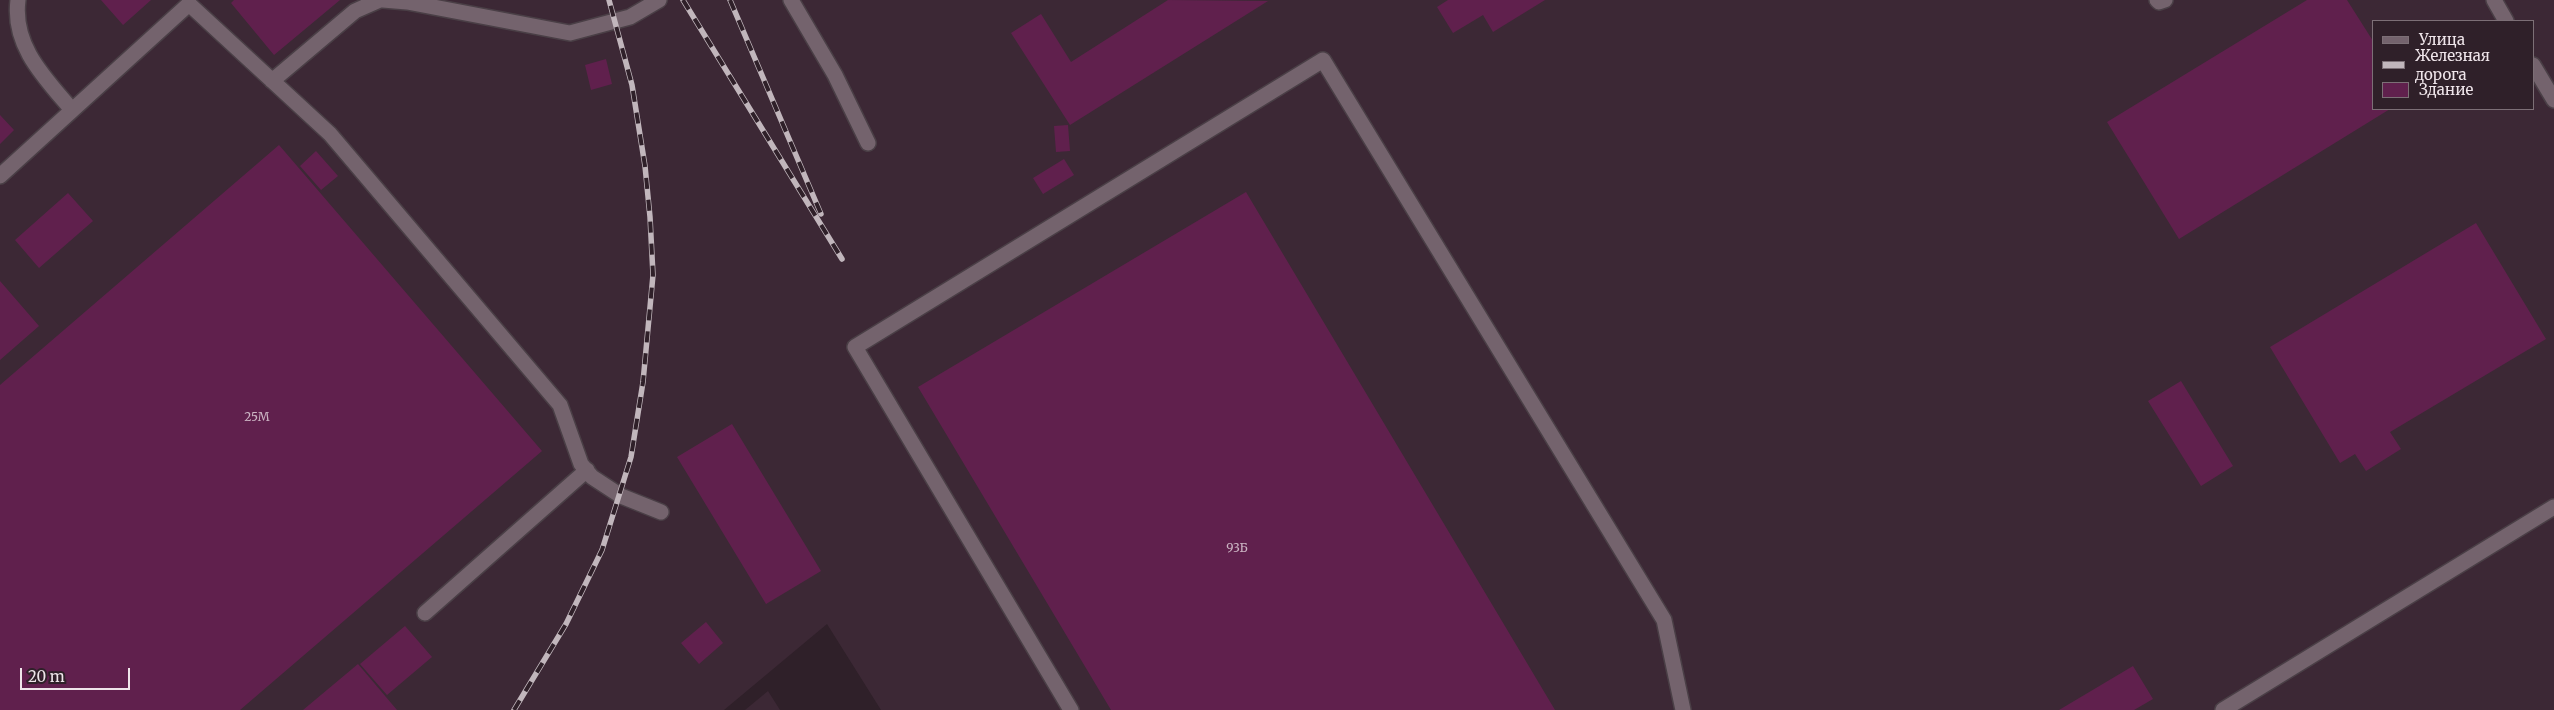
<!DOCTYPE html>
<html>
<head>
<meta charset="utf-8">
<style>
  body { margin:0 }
  #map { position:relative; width:2554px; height:710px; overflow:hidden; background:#2f2029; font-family:Merriweather,serif }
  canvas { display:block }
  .legend { position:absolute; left:2372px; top:20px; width:162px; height:90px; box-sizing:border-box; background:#2f2029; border:1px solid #7c6f76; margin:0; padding:6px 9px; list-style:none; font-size:15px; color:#efe5ea }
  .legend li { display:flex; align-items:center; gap:10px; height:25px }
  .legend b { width:25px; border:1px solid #7c6f76 }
  .scale { position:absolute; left:20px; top:668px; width:110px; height:22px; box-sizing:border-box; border:2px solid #efe5ea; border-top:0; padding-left:6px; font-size:15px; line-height:18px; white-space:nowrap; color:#efe5ea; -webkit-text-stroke:4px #2f2029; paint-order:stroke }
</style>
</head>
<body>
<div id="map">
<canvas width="2554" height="710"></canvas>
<ul class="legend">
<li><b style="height:6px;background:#74636d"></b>Улица</li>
<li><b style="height:6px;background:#c1b6bc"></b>Железная дорога</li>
<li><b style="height:14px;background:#60204d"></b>Здание</li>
</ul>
<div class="scale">20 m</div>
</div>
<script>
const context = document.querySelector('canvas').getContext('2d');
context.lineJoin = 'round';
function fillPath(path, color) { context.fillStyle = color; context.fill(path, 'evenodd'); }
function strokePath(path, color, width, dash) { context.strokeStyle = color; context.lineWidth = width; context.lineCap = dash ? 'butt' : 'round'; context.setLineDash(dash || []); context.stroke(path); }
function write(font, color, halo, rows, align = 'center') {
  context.font = font + ' Merriweather,serif'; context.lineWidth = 4; context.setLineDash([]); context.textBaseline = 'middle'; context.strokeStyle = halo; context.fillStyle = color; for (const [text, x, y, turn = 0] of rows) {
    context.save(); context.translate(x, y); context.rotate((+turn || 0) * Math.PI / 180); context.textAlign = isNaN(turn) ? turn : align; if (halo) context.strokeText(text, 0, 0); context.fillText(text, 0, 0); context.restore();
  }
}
const built = new Path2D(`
  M0 0H2554V710H881L827 624 724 710H0ZM2373 21H2533V109H2373Z
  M768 691 780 710H745Z`);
const building = new Path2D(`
  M101 0H151L123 25Z
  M234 0H340L274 55 231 3Z
  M1168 0 1268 1 1070 125 1011 33 1041 14 1071 62Z
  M1448 0H1545L1493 32 1483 15 1453 33 1437 7Z
  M2307 0H2347L2373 41V109H2390L2179 239 2107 122Z
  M606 59 612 84 591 90 585 65Z
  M0 115 14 130 0 144Z
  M1068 125 1070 151 1056 152 1054 126Z
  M279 145 542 451 240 710H0V385Z
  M316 151 338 176 321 190 300 166Z
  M1064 159 1074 175 1043 194 1033 178Z
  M1246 192 1555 710H1111L918 387Z
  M68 193 93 221 39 268 15 240Z
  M2476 223 2546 339 2390 432 2401 449 2366 471 2355 454 2340 463 2270 347Z
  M0 281 39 326 0 360Z
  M2181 381 2233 466 2201 486 2148 401Z
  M732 424 821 571 766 604 677 457Z
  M706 622 723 643 699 664 681 643Z
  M405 626 432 657 387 695 360 664Z
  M358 664 397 710H303Z
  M2133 666 2153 699 2134 710H2059Z`);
const minor = new Path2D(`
  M18 0C12 46 45 78 72 110
  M383 0 407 2 570 33 630 17 659 0
  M791 0 835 75 868 143
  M2157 0 2159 2 2165 0
  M2494 0 2506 21
  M2533 65 2554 100
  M272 81 355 11 380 0
  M0 176 189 4 330 134 560 405 581 464 592 477 621 496 661 512
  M425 613 587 470
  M1071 710 855 347 1323 60 1664 620 1683 710
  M2223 710 2554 507`);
const rail = new Path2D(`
  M683 0 842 259
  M730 0 821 214
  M514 710 566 624 602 550 631 457 643 382 653 275 650 217 645 166 632 85 609 0`);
const numberNames = [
  ["25М",257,418],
  ["93Б",1237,549]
];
fillPath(built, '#3c2835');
fillPath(building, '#60204d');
strokePath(minor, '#4a3f46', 18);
strokePath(minor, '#74636d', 15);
strokePath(rail, '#c1b6bc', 5.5);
strokePath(rail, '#2f2029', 4, [11]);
write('12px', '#cbb4c3', null, numberNames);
</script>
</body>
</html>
